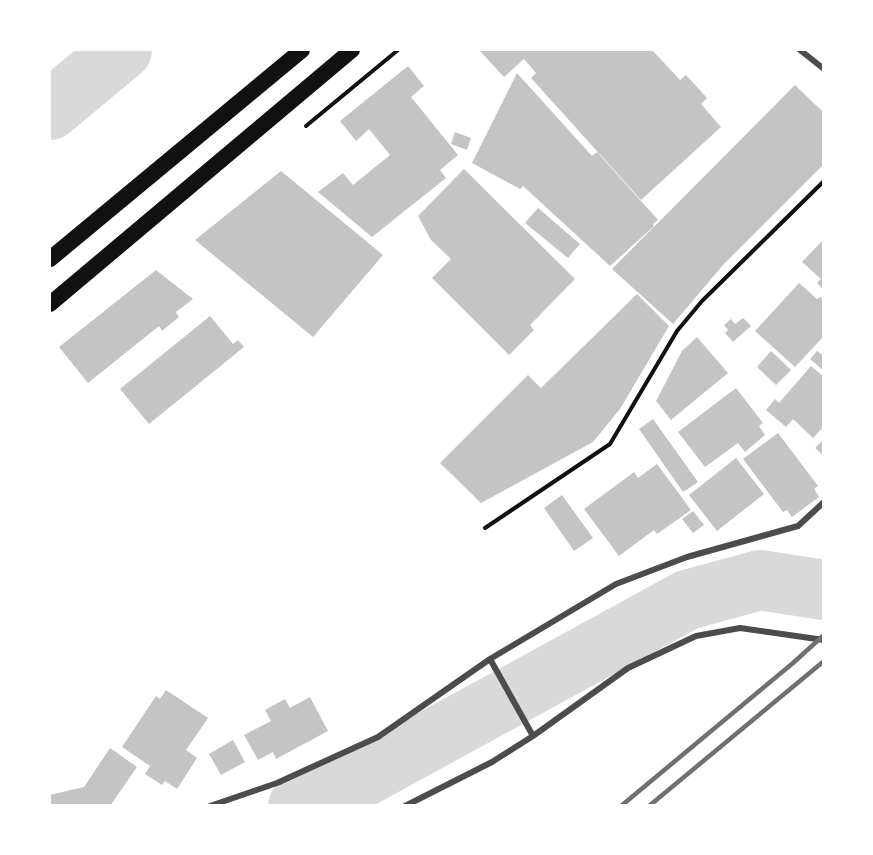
<!DOCTYPE html>
<html>
<head>
<meta charset="utf-8">
<style>
  body { margin:0 }
  #map { position:relative; width:873px; height:855px; overflow:hidden; background:#fff; font-family:"Varela Round",sans-serif }
  canvas { display:block }
  .frame { position:absolute; inset:0; border:51px solid #fff; pointer-events:none }
</style>
</head>
<body>
<div id="map">
<canvas width="873" height="855"></canvas>
<div class="frame"></div>
</div>
<script>
const context = document.querySelector('canvas').getContext('2d');
context.lineJoin = 'round';
function strokePath(path, color, width, dash) { context.strokeStyle = color; context.lineWidth = width; context.lineCap = dash ? 'butt' : 'round'; context.setLineDash(dash || []); context.stroke(path); }
function fillPath(path, color) { context.fillStyle = color; context.fill(path, 'evenodd'); }
const river = new Path2D(`
  M50 110 122 50
  M298 806 358 780 687 600 760 580 824 590`);
const building = new Path2D(`
  M479 50H652L680 80 686 75 707 98 701 104 721 127 641 200 531 78 536 73 524 59 504 77Z
  M408 66 424 86 411 97 458 155 440 170 446 178 372 237 318 192 343 173 353 185 390 155 369 129 356 141 340 121Z
  M517 73 592 156 597 152 658 220 653 224 654 226 610 266 523 186 520 189 472 163Z
  M795 85 824 113V164L723 265 673 324 612 269Z
  M455 132 471 138 467 150 451 144Z
  M464 169 575 279 530 325 534 330 509 355 432 278 451 259 431 240 418 216Z
  M281 171 383 255 313 337 195 240Z
  M538 208 580 244 568 258 525 223Z
  M824 239V290L817 283 821 279 802 262Z
  M156 270 193 299 176 312 179 317 162 331 159 326 88 383 59 347Z
  M799 283 817 299 820 297 824 300V336L795 367 755 331Z
  M637 294 669 326 620 409 593 442 481 503 440 463 528 375 541 388Z
  M210 316 233 344 238 340 244 347 149 424 120 389Z
  M743 318 751 326 733 342 725 333 728 330 724 325 731 319 735 324Z
  M697 337 728 373 671 420 656 401 682 351Z
  M771 351 791 370 776 385 757 367Z
  M817 351 824 356V371L810 359Z
  M811 366 824 377V426L813 438 793 419 786 427 766 410 775 399 779 403Z
  M736 388 763 423 759 426 765 435 745 452 738 443 705 467 678 432Z
  M653 419 698 482 683 492 639 429Z
  M778 433 818 486 814 489 819 497 792 517 787 510 783 512 743 459Z
  M824 439V456L815 448Z
  M736 458 764 494 717 531 689 495Z
  M657 464 691 510 657 534 654 530 619 556 584 509 634 472 638 478Z
  M562 495 593 538 574 551 544 508Z
  M693 511 704 525 693 533 682 519Z
  M166 690 208 718 186 750 197 758 177 789 165 781 162 785 145 774 150 766 122 747 156 696 160 699Z
  M310 697 328 731 276 759 273 752 258 760 244 735 271 721 265 710 285 699 290 708Z
  M233 740 245 762 221 775 209 754Z
  M110 748 137 767 110 806H50V795L84 787Z`);
const path = new Path2D(`
  M306 126 398 50
  M485 528 610 444 677 331 702 301 824 181`);
const minor = new Path2D(`
  M800 50 824 69
  M490 659 533 736
  M210 806 277 783 378 737 490 659 616 584 687 557 798 526 824 502
  M405 806 492 762 533 736 628 668 696 636 740 628 824 640`);
const trunk = new Path2D(`
  M50 259 302 50
  M50 304 352 50`);
const rail = new Path2D(`
  M621 806 793 663 824 635
  M649 806 824 661`);
strokePath(river, '#d9d9d9', 60);
fillPath(building, '#c4c4c4');
strokePath(path, '#111', 4);
strokePath(minor, '#4c4c4c', 6);
strokePath(trunk, '#111', 16);
strokePath(rail, '#707070', 4.5);
</script>
</body>
</html>
